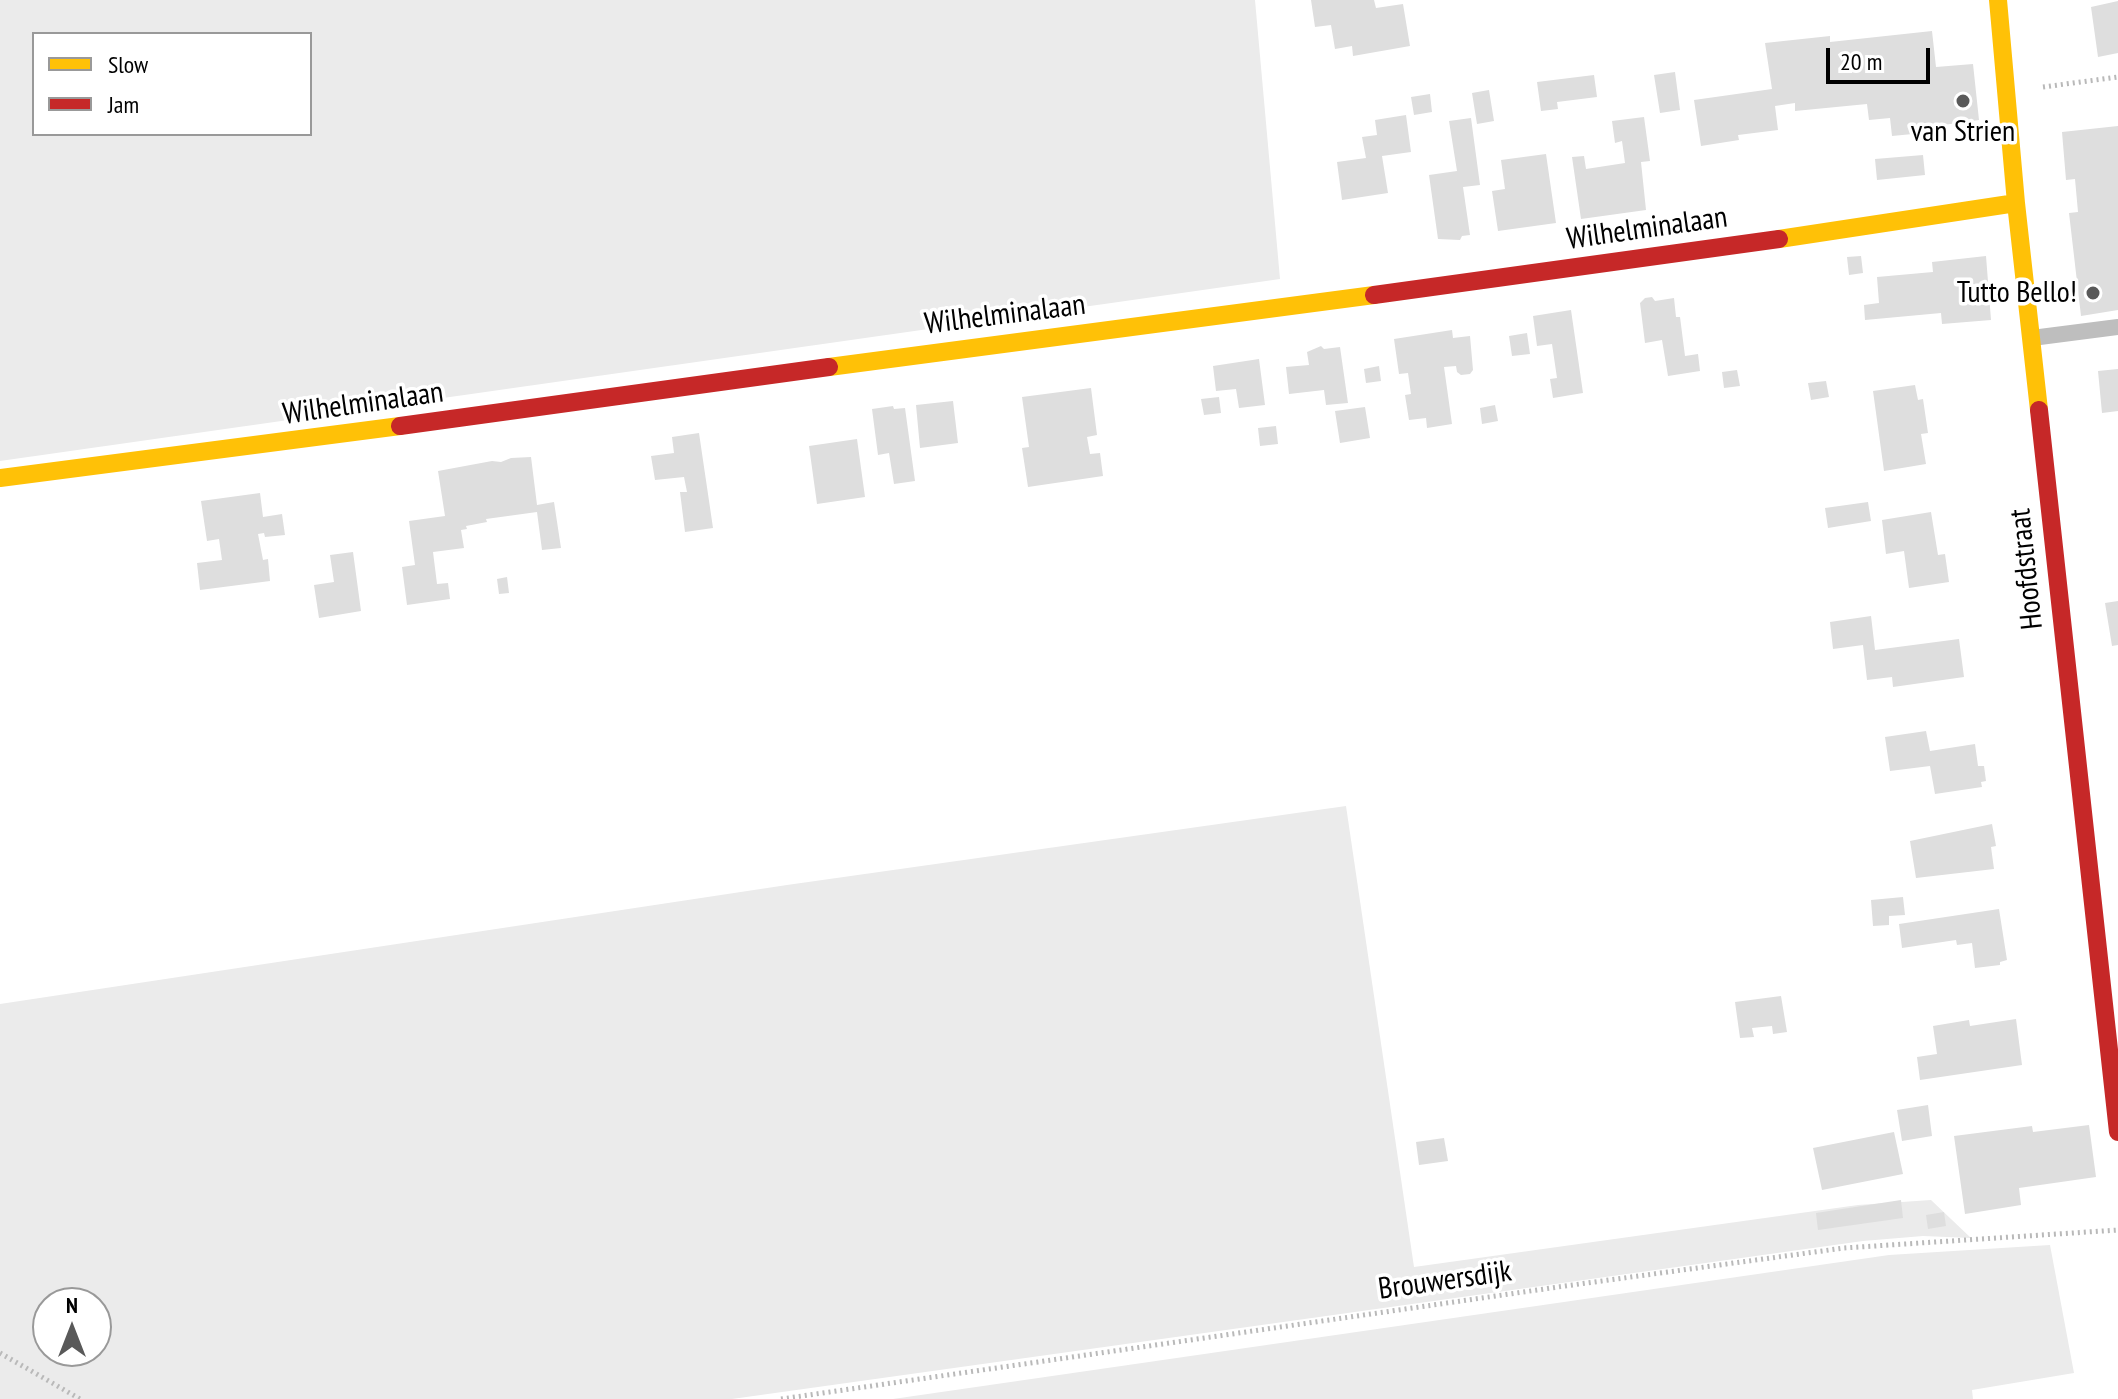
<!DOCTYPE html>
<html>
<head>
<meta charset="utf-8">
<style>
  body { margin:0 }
  #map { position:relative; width:2118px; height:1399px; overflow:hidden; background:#fff; font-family:"PT Sans Narrow",sans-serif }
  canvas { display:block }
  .legend { position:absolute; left:32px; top:32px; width:280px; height:104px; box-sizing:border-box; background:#fff; border:2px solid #999; margin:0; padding:10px 14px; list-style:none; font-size:24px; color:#000 }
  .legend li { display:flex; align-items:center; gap:16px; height:40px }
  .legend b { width:40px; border:2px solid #999 }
  .north { position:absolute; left:32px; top:1287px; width:80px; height:80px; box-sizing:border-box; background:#fff; border:2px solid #999; border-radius:50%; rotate:0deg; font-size:22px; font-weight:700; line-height:32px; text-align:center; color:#000 }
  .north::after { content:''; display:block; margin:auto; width:28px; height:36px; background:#595959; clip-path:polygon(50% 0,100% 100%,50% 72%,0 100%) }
  .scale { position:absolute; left:1826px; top:48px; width:104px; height:36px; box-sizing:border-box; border:4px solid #000; border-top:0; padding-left:10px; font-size:24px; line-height:28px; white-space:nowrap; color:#000; -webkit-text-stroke:6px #fff; paint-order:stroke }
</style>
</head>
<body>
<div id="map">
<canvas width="2118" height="1399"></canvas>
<ul class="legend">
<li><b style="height:10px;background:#ffc107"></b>Slow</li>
<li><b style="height:10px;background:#c62828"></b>Jam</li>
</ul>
<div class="north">N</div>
<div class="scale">20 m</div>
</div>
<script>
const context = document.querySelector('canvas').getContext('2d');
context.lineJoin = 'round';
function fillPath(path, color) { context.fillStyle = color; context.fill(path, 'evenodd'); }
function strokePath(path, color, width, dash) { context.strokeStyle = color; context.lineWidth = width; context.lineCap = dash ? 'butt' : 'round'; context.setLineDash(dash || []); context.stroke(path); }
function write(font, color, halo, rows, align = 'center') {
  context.font = font + ' "PT Sans Narrow",sans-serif'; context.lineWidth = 7; context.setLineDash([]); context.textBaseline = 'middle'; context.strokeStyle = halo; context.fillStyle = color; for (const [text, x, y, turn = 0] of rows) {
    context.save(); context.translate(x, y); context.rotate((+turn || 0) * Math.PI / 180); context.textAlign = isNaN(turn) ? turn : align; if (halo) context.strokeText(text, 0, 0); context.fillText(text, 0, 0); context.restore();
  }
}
const green = new Path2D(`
  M0 0H1255L1280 279 0 461ZM34 34H310V134H34Z
  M1346 806 1414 1267 1858 1205 1931 1200 1971 1238 1923 1236 1863 1241 732 1399H0V1004L787 885ZM48 1303H96V1351H48Z
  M2050 1245 2074 1373 1972 1390 1973 1399H893L1889 1255Z`);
const building = new Path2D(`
  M1311 0H1374L1376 8 1403 4 1410 46 1353 56 1352 46 1335 49 1331 25 1315 27Z
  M2118 1V53L2098 57 2091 7Z
  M1932 31 1936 67 1973 64 1979 120 1929 127 1930 129H1923V133L1892 136 1890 118 1869 120 1867 104 1795 111V103L1775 106 1778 130 1738 135 1739 140 1701 146 1694 100 1772 89 1765 43 1830 36V42Z
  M1675 72 1680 110 1660 113 1654 75Z
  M1594 75 1597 97 1557 102 1558 109 1541 111 1537 82Z
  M1489 90 1494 121 1477 124 1472 93Z
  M1430 94 1432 112 1414 115 1411 97Z
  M1406 115 1411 152 1382 156 1388 193 1342 200 1337 162 1366 158 1362 137 1377 135 1375 120Z
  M1644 117 1650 161 1641 162 1646 210 1581 219 1572 157 1584 156 1586 169 1625 163 1622 141 1615 143 1612 121Z
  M1471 118 1480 185 1463 187 1470 235 1462 236 1460 240 1438 239 1429 175 1457 171 1449 121Z
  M2118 126V310L2081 316 2069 213 2078 212 2075 179 2066 180 2062 132Z
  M1546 154 1556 223 1498 231 1492 191 1505 189 1501 160Z
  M1923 155 1925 175 1877 180 1875 159Z
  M1861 256 1863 273 1849 275 1847 257Z
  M1986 256 1991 320 1942 324 1941 313 1865 320 1864 305 1879 303 1877 277 1933 272 1932 262Z
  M1652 297 1655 301 1674 298 1676 317H1680L1685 356 1698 354 1700 371 1668 376 1662 340 1645 343 1640 303 1645 298Z
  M1571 310 1583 393 1553 398 1550 379 1557 378 1552 344 1537 346 1533 316Z
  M1452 330 1453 338 1470 336 1473 370 1470 374 1461 375 1457 372 1456 366 1444 367 1452 424 1427 428 1426 418 1409 420 1405 395 1411 394 1408 373 1399 374 1394 339Z
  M1527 333 1530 354 1512 356 1509 336Z
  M1321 346 1324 349 1340 347 1348 403 1326 405 1324 390 1289 394 1286 367 1309 365 1307 352Z
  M1259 359 1265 405 1239 408 1236 389 1216 391 1213 366Z
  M1379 366 1381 381 1366 383 1364 369Z
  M2118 369V411L2102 413 2098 371Z
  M1737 370 1740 386 1724 388 1722 372Z
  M1826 381 1829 397 1811 400 1808 383Z
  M1915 385 1918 400 1923 399 1928 433 1921 434 1926 464 1884 471 1873 391Z
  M1091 388 1097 435 1087 437 1090 454 1100 453 1103 476 1028 487 1022 448 1029 447 1022 397Z
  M1219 397 1221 413 1204 415 1201 399Z
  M953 401 958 443 920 448 916 405Z
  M1495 405 1498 421 1482 424 1480 408Z
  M893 406 894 409 905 408 915 481 894 484 889 453 878 455 872 409Z
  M1365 407 1370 438 1340 443 1335 411Z
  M1276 426 1278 444 1260 446 1258 428Z
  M699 433 713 528 685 532 680 492H687L684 477 655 480 651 456 674 453 672 437Z
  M857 439 865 497 817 504 809 446Z
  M531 457 537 505 554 502 561 548 542 550 537 512 486 519 487 522 466 526 467 529 461 530 464 548 433 552 437 584 448 583 450 599 407 605 402 567 415 565 409 521 445 516 438 471 492 461 501 462 511 458Z
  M260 493 263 517 282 514 285 535 265 537 264 533 258 534 263 560 268 559 270 581 200 590 197 563 222 560 219 539 207 541 201 501Z
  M1868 502 1871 521 1828 528 1825 508Z
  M1931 512 1938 555 1945 554 1949 582 1909 588 1904 551 1886 554 1882 520Z
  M353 552 361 611 319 618 314 585 334 582 330 555Z
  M507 577 509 593 499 594 497 579Z
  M2118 601V645L2112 646 2105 603Z
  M1871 616 1875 650 1959 639 1964 677 1893 687 1892 677 1867 680 1863 645 1833 649 1830 622Z
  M1926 731 1930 751 1975 744 1978 766H1984L1986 781 1981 782 1982 787 1935 794 1930 766 1890 771 1885 737Z
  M1992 824 1996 846 1991 847 1994 869 1916 878 1910 841Z
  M1903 897 1905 915 1889 916V925L1873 926 1871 900Z
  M1999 909 2007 960 2000 962V965L1975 968 1972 943 1957 945 1956 940 1902 948 1899 924Z
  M1781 996 1787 1032 1773 1034 1772 1026 1752 1028 1754 1037 1740 1038 1735 1002Z
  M2016 1019 2022 1065 1920 1080 1917 1057 1937 1054 1933 1026 1969 1020 1970 1026Z
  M1928 1105 1932 1136 1902 1141 1897 1110Z
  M2089 1125 2096 1177 2019 1188 2021 1205 1965 1214 1954 1136 2032 1126 2033 1132Z
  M1894 1132 1903 1174 1822 1190 1813 1148Z
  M1444 1138 1448 1161 1419 1165 1416 1142Z
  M1901 1200 1903 1218 1818 1230 1816 1213Z
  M1944 1212 1946 1226 1928 1229 1926 1215Z`);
const path = new Path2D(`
  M2043 87 2118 77
  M0 1353 80 1399
  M781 1399 1565 1286 1844 1248 2118 1230`);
const lane = new Path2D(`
  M2032 338 2118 327`);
const slow = new Path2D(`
  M1998 0 2016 203 2039 410
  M1779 239 2016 203
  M829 367 1374 295
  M0 478 400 426`);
const jam = new Path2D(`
  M1374 295 1779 239
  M2039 410 2118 1132
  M400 426 829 367`);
const markers = [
  [1963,101,8,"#595959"],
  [2093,293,8,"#595959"]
];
const poiNames = [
  ["van Strien",1963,132],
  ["Tutto Bello!",2077,293,"right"]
];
const streetNames = [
  ["Wilhelminalaan",1647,229,-8],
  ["Wilhelminalaan",1005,315,-7],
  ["Wilhelminalaan",363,404,-8],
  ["Hoofdstraat",2027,569,-96],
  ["Brouwersdijk",1445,1281,-8]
];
fillPath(green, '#ebebeb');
fillPath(building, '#dedede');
strokePath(path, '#b9b9b9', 5, [2, 4]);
strokePath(lane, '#bebebe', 16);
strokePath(slow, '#ffc107', 18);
strokePath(jam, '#c62828', 18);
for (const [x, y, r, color] of markers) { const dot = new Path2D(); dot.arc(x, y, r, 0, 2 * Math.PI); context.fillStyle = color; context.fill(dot); strokePath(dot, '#fff', 3); }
write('30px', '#000', '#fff', poiNames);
write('30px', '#000', '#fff', streetNames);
</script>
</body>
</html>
